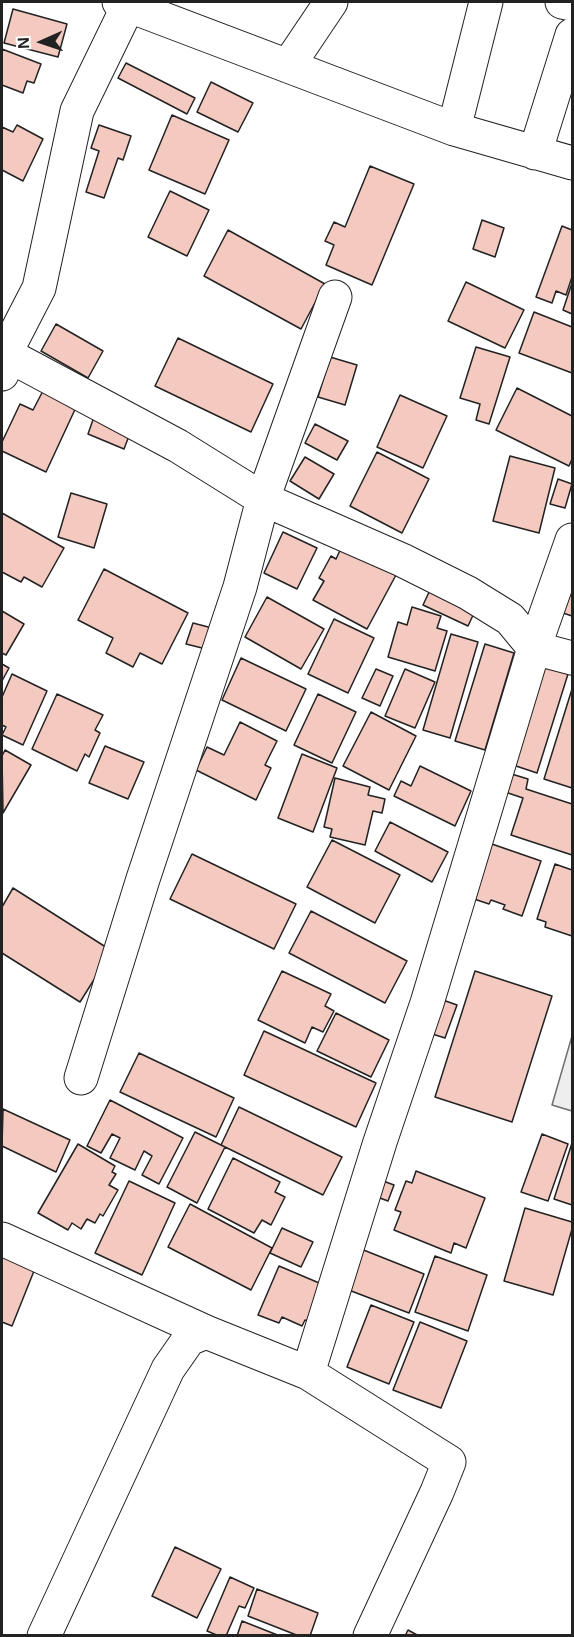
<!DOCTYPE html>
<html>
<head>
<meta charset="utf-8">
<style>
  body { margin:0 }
  #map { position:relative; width:574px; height:1637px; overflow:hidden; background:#fff; font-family:Arial,sans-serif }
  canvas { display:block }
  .frame { position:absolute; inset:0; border:3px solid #222; pointer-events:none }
  .north { position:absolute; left:12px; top:12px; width:60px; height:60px; -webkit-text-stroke:4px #fff; paint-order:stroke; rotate:267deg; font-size:16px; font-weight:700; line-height:24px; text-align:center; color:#222 }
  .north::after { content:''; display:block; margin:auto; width:21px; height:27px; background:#222; clip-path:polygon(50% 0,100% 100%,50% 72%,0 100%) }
</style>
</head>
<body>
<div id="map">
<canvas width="574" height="1637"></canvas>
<div class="frame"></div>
<div class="north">N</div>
</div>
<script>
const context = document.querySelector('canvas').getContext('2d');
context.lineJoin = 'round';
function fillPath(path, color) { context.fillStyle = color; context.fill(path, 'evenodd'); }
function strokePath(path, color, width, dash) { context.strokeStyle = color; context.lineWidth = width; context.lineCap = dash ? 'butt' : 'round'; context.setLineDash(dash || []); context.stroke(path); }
const green = new Path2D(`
  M572 1036V1111L552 1105Z`);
const building = new Path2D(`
  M13 9 67 24 58 57 4 43Z
  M2 49 41 64 34 83 27 81 23 93 2 85Z
  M126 63 195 98 187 114 118 78Z
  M211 82 253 103 238 132 197 112Z
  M172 115 229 140 205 194 149 170Z
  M17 125 43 139 23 181 2 170V127L13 132Z
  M99 125 131 136 123 160 118 158 104 198 86 192 99 151 91 148Z
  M370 166 414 184 372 285 326 265 334 245 325 241 334 222 345 227Z
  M170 191 209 210 187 256 148 237Z
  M482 220 504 228 495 257 473 249Z
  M562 226 572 230V277L566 295 556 291 552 303 536 297Z
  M228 230 325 284 301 329 204 276Z
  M466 282 524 310 505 348 448 321Z
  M572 283V314L563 310Z
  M534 312 572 327V373L519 353Z
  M56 324 103 351 88 378 41 351Z
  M178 338 273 384 251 432 155 386Z
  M476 347 510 357 489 424 476 420 480 404 460 398Z
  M330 357 357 365 345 405 318 397Z
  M45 387 78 403 46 472 2 451V442L20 404 33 410Z
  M517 388 572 416V459L569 466 496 430Z
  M400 395 447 416 423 468 377 447Z
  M95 414 132 428 124 449 88 434Z
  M315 424 348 441 337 460 305 443Z
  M377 452 429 479 402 533 350 506Z
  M510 456 555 468 539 533 493 521Z
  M305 457 334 474 319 499 290 481Z
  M558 479 572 484 565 508 550 504Z
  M71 493 107 504 94 548 58 537Z
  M2 513 64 548 42 587 24 577 21 582 2 572Z
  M283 532 317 548 297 589 264 573Z
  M342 546 396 575 367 629 313 600 324 581 319 578 331 556 336 559Z
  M104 569 188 613 162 664 140 653 133 667 106 653 113 638 78 620Z
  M572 574V616L560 612Z
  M430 590 475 611 468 626 423 605Z
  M267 597 324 629 301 669 245 637Z
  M412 607 441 616 437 628 447 631 435 671 388 657 398 622 407 625Z
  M2 611 24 624 6 655 2 653Z
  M334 619 374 638 348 693 308 674Z
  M193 623 212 628 206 649 186 644Z
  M451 634 478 642 450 738 423 730Z
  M485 644 514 653 485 750 455 741Z
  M241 658 306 689 286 731 222 700Z
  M2 664 9 668 2 681Z
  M540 665 568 674 537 773 510 764Z
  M376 669 393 676 380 706 362 698Z
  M405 669 435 682 415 728 385 716Z
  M12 674 47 691 23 745 2 735 6 727 2 725V697Z
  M572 689V788L544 779Z
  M57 694 103 715 95 730 100 733 89 757 85 754 77 771 32 749Z
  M318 694 356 712 332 763 294 745Z
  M371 712 416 736 389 790 343 766Z
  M240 722 277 741 265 765 271 768 256 800 196 770 207 747 224 755Z
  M105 746 144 762 128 799 89 783Z
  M5 750 31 765 3 813 2 756Z
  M302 754 337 768 313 832 278 818Z
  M420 766 471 791 455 826 394 796 401 781 411 786Z
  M505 772 528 779 526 789 572 804V855L511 835 523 798 499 790Z
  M335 778 370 787 368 795 385 799 382 813 373 811 365 845 330 837 332 829 324 827Z
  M390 822 448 852 432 882 375 851Z
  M332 840 400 875 375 923 307 887Z
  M489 843 541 861 522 916 503 909 505 905 491 900 489 904 471 898Z
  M192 854 296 904 274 949 170 899Z
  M555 864 572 870V936L545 927 546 922 537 919Z
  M13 888 112 951 80 1002 2 953V907Z
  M311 911 407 961 385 1003 289 953Z
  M282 971 331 994 325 1006 334 1011 323 1032 312 1027 305 1043 258 1020Z
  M475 971 552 996 512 1122 435 1097Z
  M440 999 457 1005 445 1038 429 1033Z
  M336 1013 389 1040 371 1077 317 1051Z
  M264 1031 376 1083 356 1127 244 1075Z
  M139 1053 234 1098 216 1137 120 1092Z
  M110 1100 183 1138 159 1184 142 1175 152 1156 144 1151 135 1170 110 1158 120 1138 112 1134 101 1153 87 1146Z
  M239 1107 342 1157 323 1195 221 1145Z
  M3 1109 70 1140 56 1172 2 1146Z
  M195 1132 225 1147 197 1203 167 1187Z
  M542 1134 568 1144 548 1201 521 1192Z
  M572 1143V1205L554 1199Z
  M78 1144 115 1166 112 1172 116 1174 109 1185 118 1190 103 1216 100 1214 95 1223 87 1219 81 1229 72 1223 68 1230 38 1213Z
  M233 1158 280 1182 275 1192 285 1197 271 1225 262 1220 254 1233 208 1209Z
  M416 1171 485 1198 466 1248 454 1243 451 1253 394 1230 401 1212 395 1210 406 1181 412 1183Z
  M375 1178 394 1185 388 1201 369 1194Z
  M129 1181 175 1203 142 1275 95 1253Z
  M190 1204 272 1248 251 1290 168 1247Z
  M525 1208 572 1222V1229L553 1295 504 1281Z
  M282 1228 313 1242 301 1267 270 1253Z
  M361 1249 424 1274 409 1313 346 1289Z
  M2 1253 36 1266 12 1326 2 1322Z
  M435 1256 487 1275 468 1331 415 1312Z
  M279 1266 331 1288 316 1324 305 1320 302 1326 282 1317 279 1323 258 1315Z
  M371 1305 414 1322 389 1384 347 1367Z
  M420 1322 467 1341 441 1408 393 1390Z
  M175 1547 221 1569 197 1618 152 1596Z
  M230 1577 254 1588 245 1608 239 1606 226 1636H219L207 1631Z
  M257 1589 318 1613 310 1636H299L248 1616Z
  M242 1621 280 1636H237Z
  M408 1630 419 1636H405Z`);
const minor = new Path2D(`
  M119 2 454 129 572 163
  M562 2 572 4
  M288 66 331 2
  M454 129 486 2
  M535 153 572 35
  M2 352 178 446 263 499 402 560 468 593 510 619 534 648 572 658
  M2 374 5 354 39 288 77 111 130 2
  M81 1078 143 879 240 587 263 499 335 297
  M2 1239 206 1332
  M308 1373 380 1142 427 1003 534 648 572 540
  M44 1636 168 1369 189 1339 206 1332 308 1373 449 1462 437 1492 370 1636`);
fillPath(green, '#eee');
strokePath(green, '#6f6f6f', 1.5);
fillPath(building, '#f3c9c0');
strokePath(building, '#222', 1.5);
strokePath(minor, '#222', 35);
strokePath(minor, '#fff', 33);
</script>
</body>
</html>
